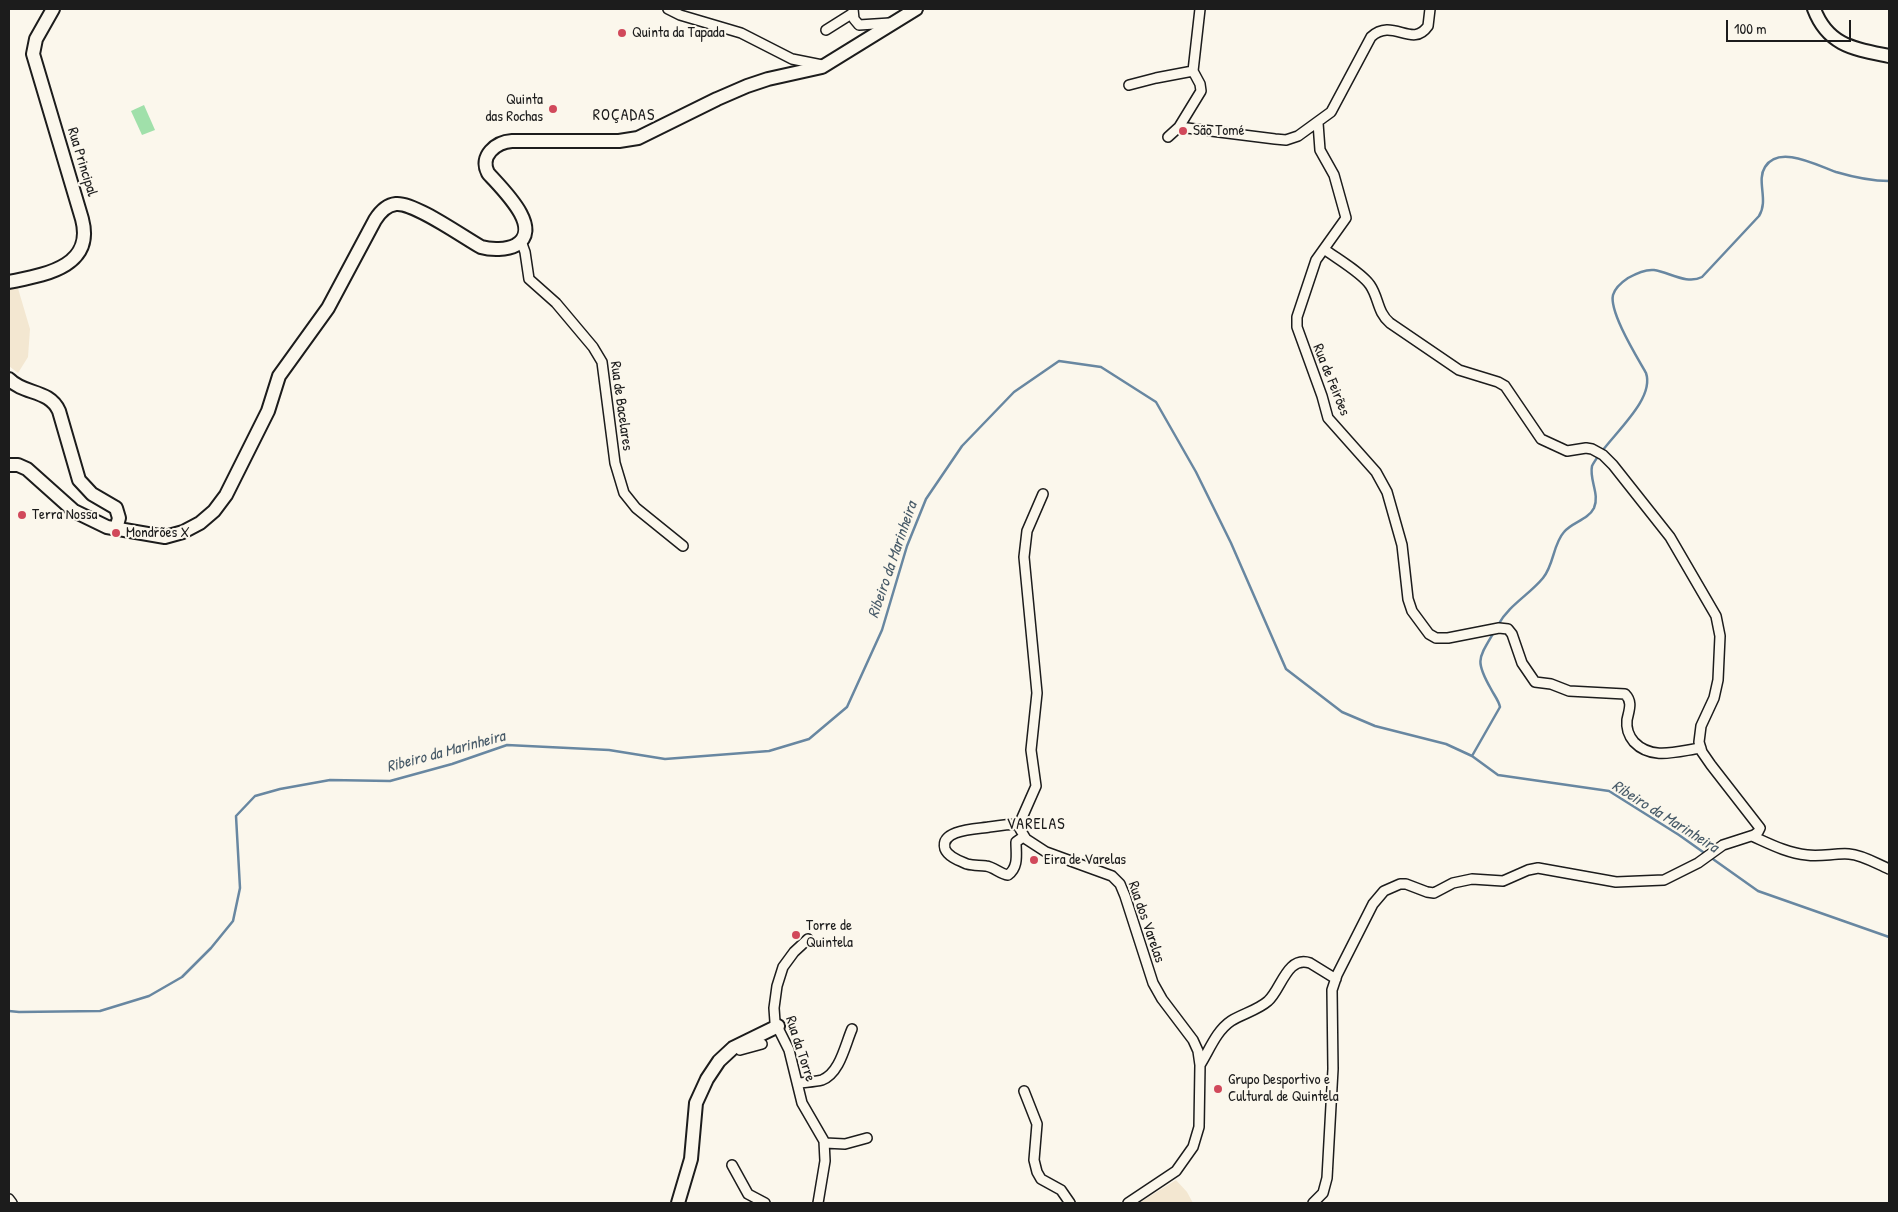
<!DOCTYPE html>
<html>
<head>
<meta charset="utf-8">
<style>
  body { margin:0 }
  #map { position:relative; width:1898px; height:1212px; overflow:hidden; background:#fbf7ec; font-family:"Patrick Hand",sans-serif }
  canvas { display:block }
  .frame { position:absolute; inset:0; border:10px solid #1c1c1c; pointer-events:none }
  .scale { position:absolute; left:1726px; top:20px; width:125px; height:22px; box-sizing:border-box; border:2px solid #1c1c1c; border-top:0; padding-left:6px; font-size:15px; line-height:18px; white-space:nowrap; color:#1c1c1c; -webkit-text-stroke:4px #fbf7ec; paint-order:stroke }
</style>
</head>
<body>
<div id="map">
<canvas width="1898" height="1212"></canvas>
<div class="frame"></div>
<div class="scale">100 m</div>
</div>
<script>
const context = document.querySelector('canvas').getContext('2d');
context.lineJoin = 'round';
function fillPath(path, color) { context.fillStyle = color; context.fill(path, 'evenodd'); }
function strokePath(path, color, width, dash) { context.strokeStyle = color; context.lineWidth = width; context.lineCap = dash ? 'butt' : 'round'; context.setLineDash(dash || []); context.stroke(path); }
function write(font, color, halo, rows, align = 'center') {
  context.font = font + ' "Patrick Hand",sans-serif'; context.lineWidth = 4; context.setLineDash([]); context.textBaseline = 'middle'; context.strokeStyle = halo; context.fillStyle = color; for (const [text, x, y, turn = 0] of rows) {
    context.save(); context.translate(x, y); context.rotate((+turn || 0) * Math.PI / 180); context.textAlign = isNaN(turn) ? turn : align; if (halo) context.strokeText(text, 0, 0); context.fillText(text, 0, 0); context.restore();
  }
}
const built = new Path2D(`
  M9 282 17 285 30 329 28 357 18 373 9 366Z
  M1176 1180 1187 1192 1193 1203H1139Z`);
const green = new Path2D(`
  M144 105 155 130 142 135 131 111Z`);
const stream = new Path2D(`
  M1498 625C1509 605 1529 595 1543 578 1554 565 1553 544 1564 532 1572 522 1588 520 1594 508 1600 494 1589 480 1592 466 1604 441 1656 402 1646 373 1637 357 1609 312 1613 295 1615 288 1622 282 1628 278 1635 274 1645 269 1654 270 1669 272 1687 285 1702 277L1759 216C1769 200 1756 181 1765 167 1779 144 1818 166 1836 172 1853 177 1872 181 1889 181
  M1472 756 1500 707C1499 701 1494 695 1491 689 1475 661 1478 659 1494 632
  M9 1011 19 1012 100 1011 149 996 182 977 211 948 233 921 240 888 236 816 255 796 280 789 330 780 390 781 452 764 507 745 609 750 665 759 769 751 809 739 847 707 882 630 907 546 926 499 962 446 1014 392 1059 361 1101 367 1156 402 1196 472 1231 543 1286 669 1342 712 1375 726 1446 744 1472 756 1498 775 1609 791 1679 835 1758 891 1889 937`);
const street = new Path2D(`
  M668 9 680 15 741 33 792 59 822 65
  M853 9 854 19 859 25 890 23
  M826 30 853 13
  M1129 85 1156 78 1193 71
  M1318 123 1320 150 1334 175 1346 218 1316 260 1297 317V327L1322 396 1328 418 1376 472 1387 492 1402 545 1408 599 1412 611 1429 634 1436 638H1448L1499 628 1508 629 1512 634 1522 663 1535 682 1551 684 1569 691 1625 694C1633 702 1629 710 1627 720 1626 729 1628 735 1634 742 1652 761 1678 751 1701 748
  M1179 127 1275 139 1286 140 1298 136 1331 112 1371 37C1393 17 1412 49 1428 26L1430 9
  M1168 137 1179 127 1201 91 1200 84 1193 71 1200 9
  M521 241 525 252 529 279 556 303 593 347 602 362 615 463 624 493 636 508 683 546
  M1043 494 1027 531 1024 557 1037 693 1031 750 1036 786 1021 820 1020 829 1026 839 1046 852 1112 876 1120 884 1125 896 1153 983 1162 999 1193 1040 1198 1051 1200 1065 1199 1127 1193 1147 1176 1171 1128 1203
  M1020 825C1009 823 1000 826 989 827 979 829 939 829 945 849 948 857 960 861 967 864 974 866 980 865 986 866 994 867 1000 874 1008 875 1019 867 1016 854 1016 842L1023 837
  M1752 836C1770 844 1787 853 1807 855 1821 857 1835 853 1849 854 1863 855 1877 864 1889 869
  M808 939 794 952 783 967 777 986 774 1008 775 1022 789 1050 802 1103 824 1141 825 1161 818 1203
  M740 1050 762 1044
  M1200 1065C1209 1051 1216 1031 1231 1021 1242 1014 1258 1010 1268 1001 1281 990 1287 955 1310 963L1336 979
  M799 1083C806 1082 815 1082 822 1080 840 1073 845 1045 852 1029
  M1024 1091 1037 1124 1034 1160 1037 1172 1041 1179 1061 1190 1070 1203
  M825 1143 845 1144 867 1138
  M732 1165 748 1194 765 1203
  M9 1199 12 1203
  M1313 1203 1323 1193 1327 1178 1333 1069 1332 990 1337 975 1373 904 1384 891 1400 884H1406L1427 892 1434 893 1453 883 1472 879 1503 881 1528 870 1538 868 1616 882 1664 880 1698 863 1723 845 1754 835 1758 832 1760 828 1711 765 1702 752 1699 742 1701 726 1714 698 1718 680 1720 636 1716 616 1670 537 1613 465 1603 455 1592 449 1586 448 1567 451 1541 439 1505 386 1498 382 1459 370 1390 323C1377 312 1379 298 1370 285 1362 273 1336 258 1324 249`);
const secondary = new Path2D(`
  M1814 9C1828 46 1855 49 1889 56
  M9 282C42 275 95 268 82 219L33 54 36 39 53 9
  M9 379C24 395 49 389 59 411L79 480 92 494 116 508 119 518 116 529
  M9 465H18L27 469 74 511 107 527 165 537 183 532 200 523 214 511 226 495 268 411 279 376 328 308 375 220C380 212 386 205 396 204 414 202 463 237 481 247 491 250 507 250 516 245 545 228 499 186 488 173 479 156 496 142 512 141H619L638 138 717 99 747 86 768 79 822 67 916 9
  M678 1203 691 1159 696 1103 707 1079 719 1061 733 1048 778 1026`);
const markers = [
  [622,33,5,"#d1495b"],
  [553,109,5,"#d1495b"],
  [1183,131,5,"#d1495b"],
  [22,515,5,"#d1495b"],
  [116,533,5,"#d1495b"],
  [1034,860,5,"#d1495b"],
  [796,935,5,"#d1495b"],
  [1218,1089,5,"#d1495b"]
];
const poiNames = [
  ["Quinta da Tapada",632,33],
  ["Quinta",543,100,"right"],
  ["das Rochas",543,117,"right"],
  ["São Tomé",1193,131],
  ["Terra Nossa",32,515],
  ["Mondrões X",126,533],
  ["Eira de Varelas",1044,860],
  ["Torre de",806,926],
  ["Quintela",806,943],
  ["Grupo Desportivo e",1228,1080],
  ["Cultural de Quintela",1228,1097]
];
const streetNames = [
  ["Rua Principal",82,162,73],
  ["Rua de Feirões",1331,380,68],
  ["Rua de Bacelares",621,406,82],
  ["Rua dos Varelas",1146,922,71],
  ["Rua da Torre",800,1049,72]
];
const neighbourhoodNames = [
  ["ROÇADAS",624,116],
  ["VARELAS",1036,825]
];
const waterNames = [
  ["Ribeiro da Marinheira",893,560,-71],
  ["Ribeiro da Marinheira",446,752,-15],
  ["Ribeiro da Marinheira",1665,817,32]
];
fillPath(built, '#f3e7d1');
fillPath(green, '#a0e0aa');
strokePath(stream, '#6887a1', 2.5);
strokePath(street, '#1c1c1c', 12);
strokePath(secondary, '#1c1c1c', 16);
strokePath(street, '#fbf7ec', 9);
strokePath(secondary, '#fbf7ec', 12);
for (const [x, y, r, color] of markers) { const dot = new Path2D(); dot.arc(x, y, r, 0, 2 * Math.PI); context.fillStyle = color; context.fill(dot); strokePath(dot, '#fbf7ec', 2); }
write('15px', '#1c1c1c', '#fbf7ec', poiNames, 'left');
write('15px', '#1c1c1c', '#fbf7ec', streetNames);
context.letterSpacing = '1px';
write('16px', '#1c1c1c', '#fbf7ec', neighbourhoodNames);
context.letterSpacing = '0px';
write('italic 16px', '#485b69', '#fbf7ec', waterNames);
</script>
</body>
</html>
